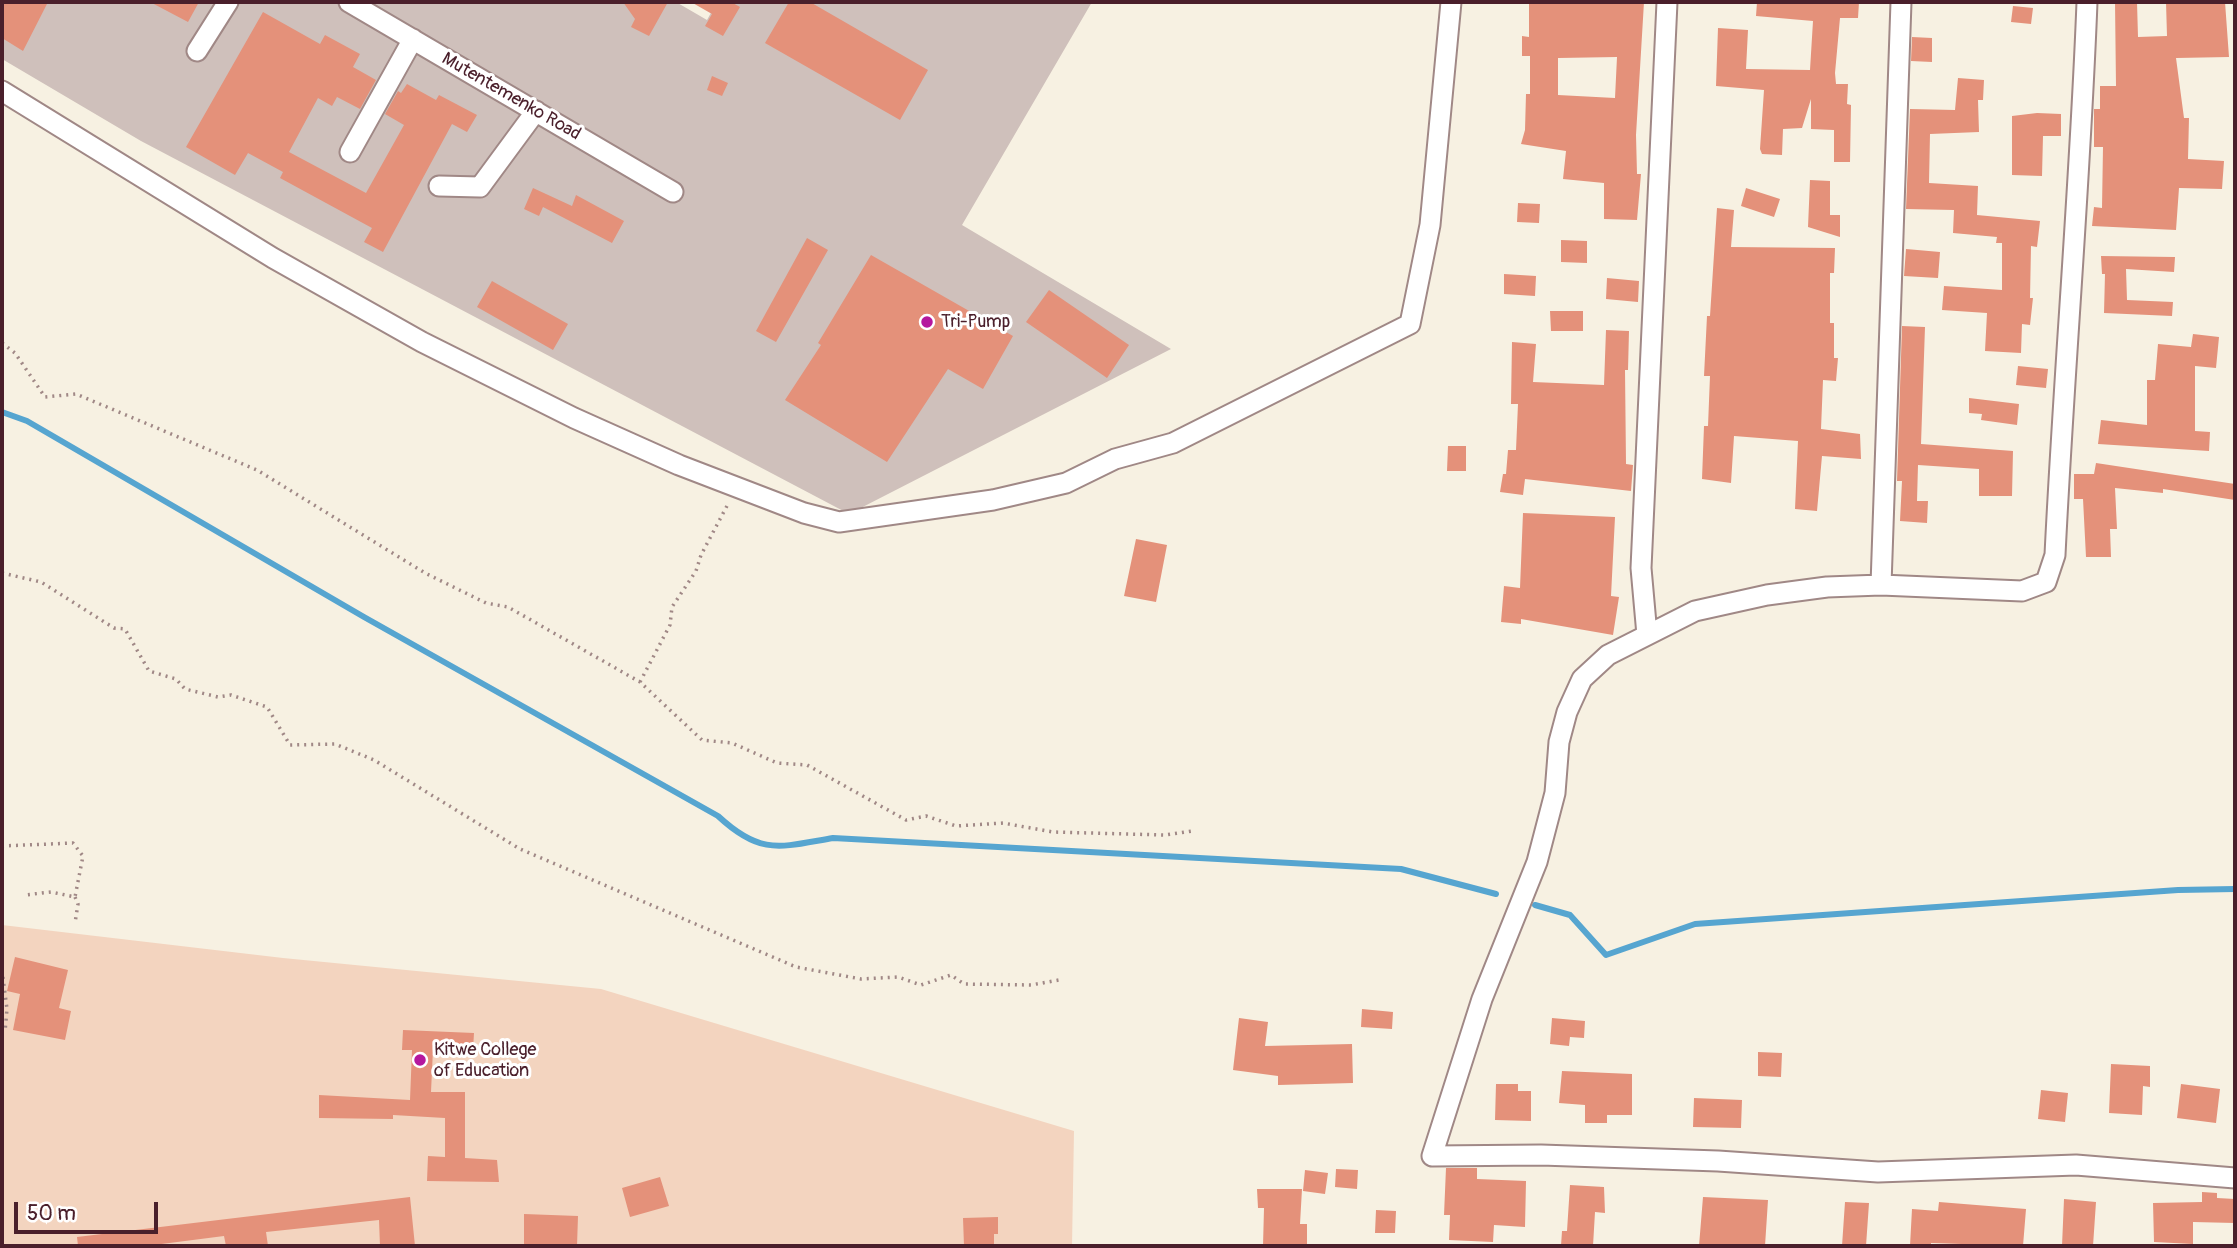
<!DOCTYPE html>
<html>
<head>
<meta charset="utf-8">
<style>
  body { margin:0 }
  #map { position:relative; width:2237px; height:1248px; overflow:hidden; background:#f7f1e2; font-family:Pangolin,sans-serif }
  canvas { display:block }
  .frame { position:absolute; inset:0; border:4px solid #4a1f2b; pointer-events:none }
  .scale { position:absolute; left:14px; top:1202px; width:144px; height:32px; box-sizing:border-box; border:4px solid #4a1f2b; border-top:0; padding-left:9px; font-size:21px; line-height:24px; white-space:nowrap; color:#4a1f2b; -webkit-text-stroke:5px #fff; paint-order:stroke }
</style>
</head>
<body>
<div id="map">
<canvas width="2237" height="1248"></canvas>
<div class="frame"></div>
<div class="scale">50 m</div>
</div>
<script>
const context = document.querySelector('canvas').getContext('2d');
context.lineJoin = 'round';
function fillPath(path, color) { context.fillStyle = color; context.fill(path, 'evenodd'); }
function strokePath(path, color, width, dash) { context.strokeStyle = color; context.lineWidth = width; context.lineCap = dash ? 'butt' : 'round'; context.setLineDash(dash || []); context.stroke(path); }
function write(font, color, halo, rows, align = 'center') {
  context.font = font + ' Pangolin,sans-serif'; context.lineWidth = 6; context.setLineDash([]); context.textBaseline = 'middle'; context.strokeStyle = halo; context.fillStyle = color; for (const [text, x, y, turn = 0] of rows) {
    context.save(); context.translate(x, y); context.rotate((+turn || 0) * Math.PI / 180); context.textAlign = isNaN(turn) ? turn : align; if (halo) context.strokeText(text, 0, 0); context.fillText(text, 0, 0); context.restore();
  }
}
const built = new Path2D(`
  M2 925 283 958 601 989 1074 1131 1072 1246H2Z`);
const industrial = new Path2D(`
  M2 2H676L707 20 717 2H1092L962 225 1171 349 849 514 141 141 2 59Z`);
const stream = new Path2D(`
  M2 412 27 421 364 617 718 816C761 856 780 847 833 838L1401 869 1496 894
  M1535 905 1570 915 1606 955 1695 924 2178 890 2235 889`);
const building = new Path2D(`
  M2 2H48L23 51 2 38Z
  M150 2H199L188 22Z
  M623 2H668L649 36 631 27 635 19Z
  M691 2H731L740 7 723 36 705 26 712 14Z
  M789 2H810L928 70 900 120 765 43Z
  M1529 2H1644L1636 135 1637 174H1641L1637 220 1604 219V183L1563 179 1566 151 1521 144 1525 130 1526 94H1530V56H1522V36L1529 37ZM1617 57 1615 98 1558 95V58Z
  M1757 2H1859L1858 18H1840L1835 73 1836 84H1848L1847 104 1851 105 1850 162H1834V130L1811 129V99L1802 128 1783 129 1782 155 1762 154 1760 149 1764 90 1716 86 1718 28 1748 30 1746 69 1810 70 1813 21 1756 16Z
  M2115 2H2137L2138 37 2167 36 2166 2H2225L2229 57 2176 58 2184 118H2189L2188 159 2224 161 2222 189 2179 188 2176 230 2092 226 2094 207 2102 208 2103 147H2094V109H2100V86H2116Z
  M2013 6 2033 8 2031 24 2011 22Z
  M263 12 320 44 325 35 360 54 353 67 376 80 360 109 337 97 332 106 318 98 289 152 366 193 404 125 385 114 398 91 401 93 407 84 436 100 439 95 477 115 467 132 452 124 383 252 364 242 372 228 280 178 283 172 248 153 235 175 186 147Z
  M1912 37 1932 38V62L1911 61Z
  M712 76 728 83 722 96 707 90Z
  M1958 78 1984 80 1983 100H1978L1979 132 1930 134 1929 183 1978 186 1977 215 2040 221 2037 247 2031 246 2030 298H2033L2030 325 2022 324 2021 353 1985 351 1987 313 1942 310 1944 286 2002 290V243H1996L1997 237 1953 233 1954 210 1906 209 1910 109 1955 110Z
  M2037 113 2061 114V136H2043L2042 176 2012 175V116Z
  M1810 180 1830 181V215H1840V237L1808 227Z
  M533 188 572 206 576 195 624 221 612 243 543 207 539 216 524 209Z
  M1746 188 1780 199 1774 217 1741 206Z
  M1518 203 1540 204 1539 223 1517 222Z
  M1717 208 1734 210 1731 247 1835 248 1834 273H1830V323H1834V358H1838L1836 381 1823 380 1821 429 1860 434 1861 459 1822 456 1817 511 1795 509 1798 441 1734 436 1731 483 1702 479 1704 426H1708L1710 376H1704L1707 316H1710Z
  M807 238 828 250 776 342 756 331Z
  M1561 240 1587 241V263L1561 262Z
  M1906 249 1940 252 1938 278 1904 276Z
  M871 255 1013 336 983 389 948 369 887 462 785 400 821 345 818 343Z
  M2101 256 2175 257 2174 272 2126 269 2127 300 2173 302 2172 316 2104 313 2105 274H2102Z
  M1504 274 1536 276 1535 296 1504 294Z
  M1607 278 1639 281 1638 302 1606 299Z
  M492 281 568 324 553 350 477 307Z
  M1049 290 1129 345 1107 378 1026 322Z
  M1550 311H1583V331H1551Z
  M1902 326 1925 327 1921 444 2013 451 2012 496H1979V469L1918 465 1917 501H1928L1927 523 1900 521 1902 481H1897Z
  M1606 330 1629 331 1628 370H1625L1626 464 1633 465 1631 491 1525 479 1523 495 1500 492 1503 474H1506L1508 450H1516L1518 404H1511L1512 342 1536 344 1533 382 1604 385Z
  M2193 334 2219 337 2216 368 2195 366V431L2210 432 2209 451 2098 444 2101 420 2147 425V380H2155L2158 344 2191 347Z
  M2018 366 2048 369 2046 388 2016 385Z
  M1969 398 2019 404 2017 425 1981 420 1982 414 1969 413Z
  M1448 446H1466V471H1447Z
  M2096 463 2235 484V500L2163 489V493L2115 488 2117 529H2110L2111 557H2086L2083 499H2074V474H2094Z
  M1523 513 1615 517 1611 596 1619 597 1613 635 1521 619V624L1501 622 1504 586 1520 588Z
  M1136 539 1167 545 1156 602 1124 596Z
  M15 957 68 970 59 1008 71 1011 65 1040 13 1030 20 994 7 991Z
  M1362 1009 1393 1012 1392 1029 1361 1027Z
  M1239 1018 1268 1022 1265 1046 1352 1044 1353 1083 1278 1085V1076L1233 1070Z
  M1552 1018 1585 1021 1584 1038 1570 1037 1569 1046 1550 1044Z
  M403 1030 474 1033 473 1050 433 1049 431 1092H465V1158L497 1160 499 1182 427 1181 428 1156 445 1157V1118L393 1115V1119L319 1118V1095L410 1100 412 1050H402Z
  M1758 1052 1782 1053 1781 1077 1758 1076Z
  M2111 1064 2150 1066V1087L2143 1086 2142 1115 2109 1113Z
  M1562 1071 1632 1074V1115H1607V1123H1585V1105L1559 1103Z
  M1496 1084H1518V1091H1531V1121L1495 1120Z
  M2181 1084 2220 1089 2216 1123 2177 1118Z
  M2041 1090 2068 1093 2065 1122 2038 1119Z
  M1694 1098 1742 1100 1741 1128 1693 1127Z
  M1446 1168H1477V1179L1526 1181 1525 1227 1494 1225 1493 1242 1449 1240 1450 1215H1444Z
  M1336 1169 1358 1170 1357 1189 1335 1187Z
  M1305 1170 1328 1173 1325 1194 1303 1191Z
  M660 1177 669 1206 630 1217 622 1188Z
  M1570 1185 1604 1187 1605 1213 1595 1212 1593 1246H1561L1562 1231H1567Z
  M1257 1189H1302L1300 1224H1307V1246H1263L1264 1208H1258Z
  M2202 1192 2217 1193V1198L2235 1199V1223L2193 1222V1244L2154 1242 2153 1203 2202 1202Z
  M410 1197 415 1246H380L379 1220 266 1232 268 1246H226L224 1236 146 1246H78L77 1237Z
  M1703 1197 1768 1200 1765 1246H1699Z
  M2064 1199 2096 1202 2093 1246H2062Z
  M1845 1202 1869 1203 1866 1246H1842Z
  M1939 1202 2026 1209 2023 1246 1931 1243V1246H1910L1912 1209 1938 1211Z
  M1376 1210 1396 1211 1395 1233H1375Z
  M524 1214 578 1216 577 1246H524Z
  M998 1217V1234H994V1246H964L963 1218Z`);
const path = new Path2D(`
  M2 343 15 353 45 397 76 394 257 470 425 573 486 603 508 607 640 682 702 740 732 743 777 763 807 765 906 820 926 816 956 826 1003 823 1053 832 1165 835 1192 831
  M2 573 41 582 114 628 125 629 149 671 176 679 185 689 218 697 231 695 267 707 290 745 335 744 374 760 520 849 796 967 861 979 898 977 921 985 951 975 964 984 1031 985 1059 980
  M640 682 670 625 672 607 696 571 701 555 728 504
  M2 846 73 843 83 856 75 897 51 892 25 895
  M75 897 78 904 75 923
  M2 970 7 1009 5 1032`);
const minor = new Path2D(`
  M349 2 673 192
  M2087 2C2080 186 2064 370 2055 555L2046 582 2022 591 1881 585 1827 587 1767 595 1695 611 1608 655 1582 679 1567 712 1559 742 1555 793 1537 862 1482 999 1432 1156 1541 1155 1718 1161 1878 1172 2076 1165 2235 1178
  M197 51 228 2
  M2 91 273 258 422 342 574 418 679 465 804 513 839 522 993 500 1066 483 1115 459 1173 443 1410 324 1430 225 1451 2
  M350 152 413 39
  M439 186 480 187 536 111
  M1881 585 1901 2
  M1647 635 1641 568 1667 2`);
const markers = [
  [927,322,7,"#b5179e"],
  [420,1060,7,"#b5179e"]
];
const streetNames = [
  ["Mutentemenko Road",511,97,30]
];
const poiNames = [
  ["Tri-Pump",941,322],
  ["Kitwe College",434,1050],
  ["of Education",434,1071]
];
fillPath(built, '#f3d4bf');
fillPath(industrial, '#cfc0bb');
strokePath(stream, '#56a5d0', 6);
fillPath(building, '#e4917a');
strokePath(minor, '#a08886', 23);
strokePath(path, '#a08886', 3.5, [2, 5]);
strokePath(minor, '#fff', 19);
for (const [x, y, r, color] of markers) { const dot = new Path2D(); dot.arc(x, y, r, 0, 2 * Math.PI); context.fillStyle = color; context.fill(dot); strokePath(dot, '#fff', 2.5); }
write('18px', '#4a1f2b', '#fff', streetNames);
write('18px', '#4a1f2b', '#fff', poiNames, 'left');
</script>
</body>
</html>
